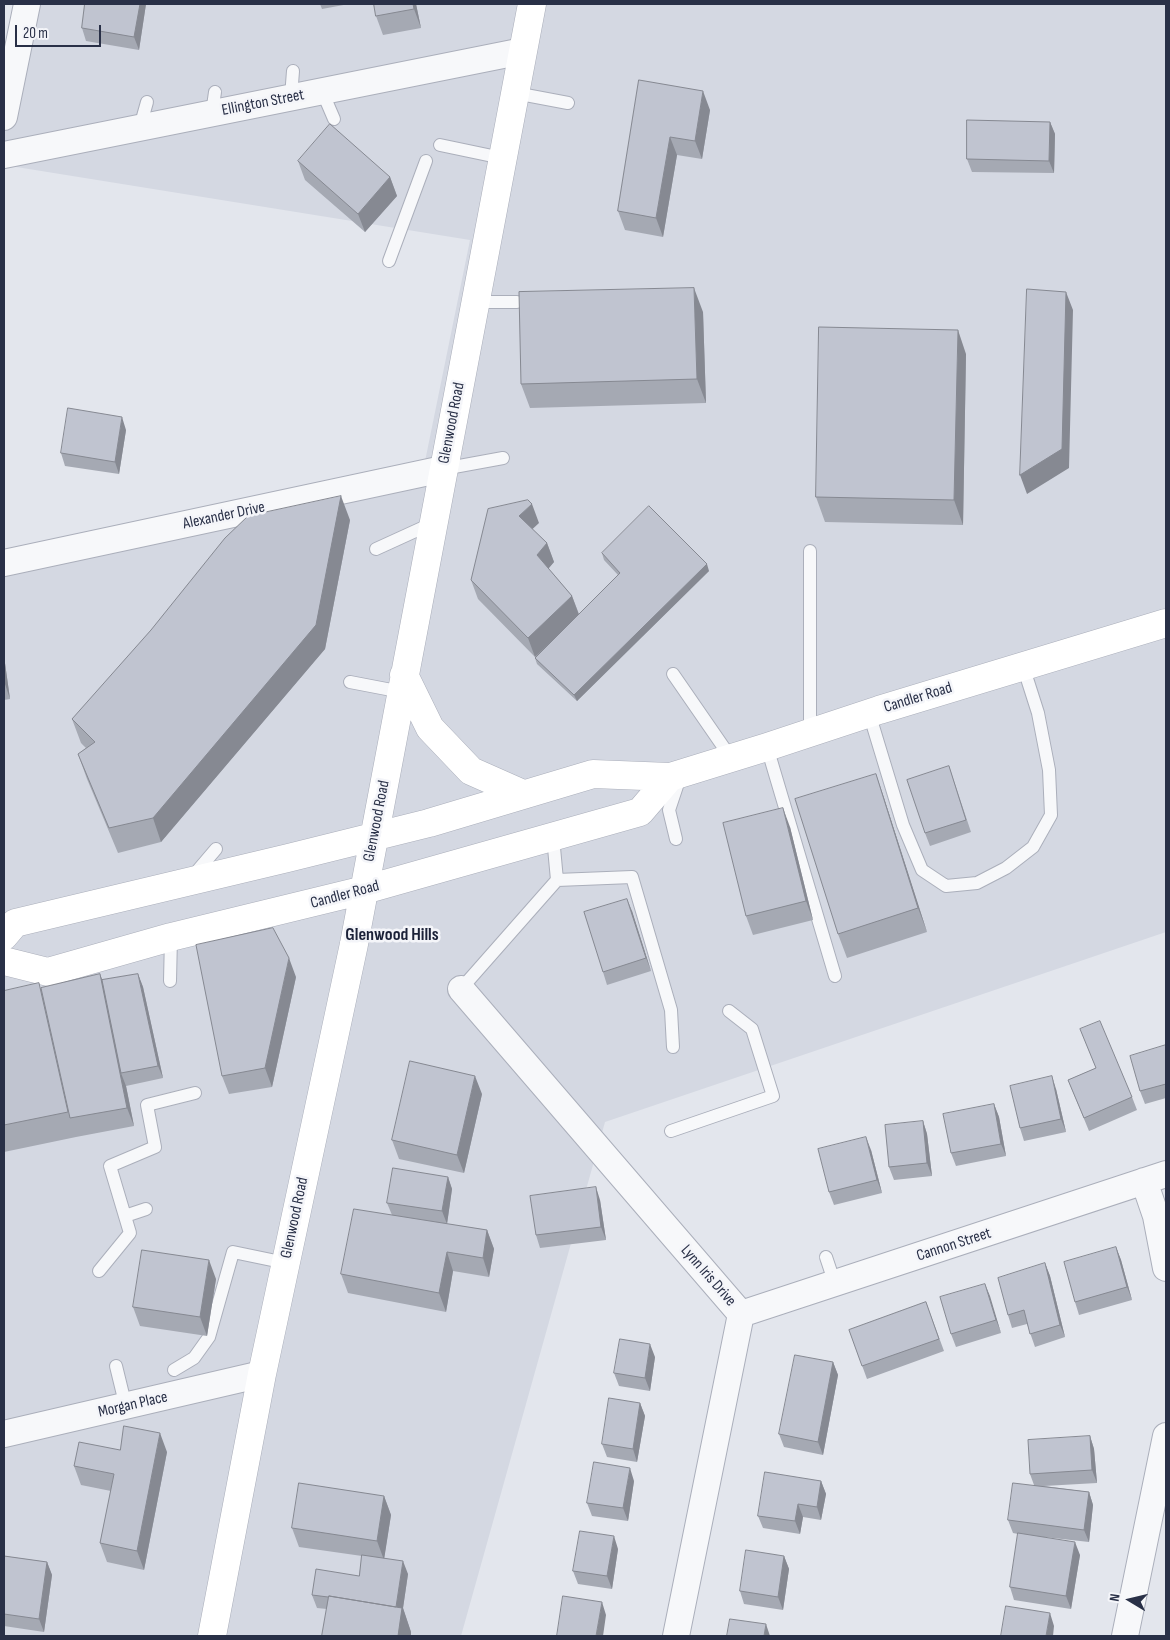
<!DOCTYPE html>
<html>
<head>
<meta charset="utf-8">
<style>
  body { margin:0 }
  #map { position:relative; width:1170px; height:1640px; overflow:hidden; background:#e3e6ed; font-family:"Sofia Sans Condensed",sans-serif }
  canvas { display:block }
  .frame { position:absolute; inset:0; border:5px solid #293047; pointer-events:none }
  .north { position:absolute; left:1105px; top:1575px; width:50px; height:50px; -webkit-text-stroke:4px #f4f5f9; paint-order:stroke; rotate:279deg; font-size:14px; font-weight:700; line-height:20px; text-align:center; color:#293047 }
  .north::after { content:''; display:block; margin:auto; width:18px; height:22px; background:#293047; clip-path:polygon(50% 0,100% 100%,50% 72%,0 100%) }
  .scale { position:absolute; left:15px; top:25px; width:86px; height:22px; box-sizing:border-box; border:2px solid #293047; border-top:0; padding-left:6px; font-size:15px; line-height:18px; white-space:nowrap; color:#293047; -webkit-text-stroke:4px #f4f5f9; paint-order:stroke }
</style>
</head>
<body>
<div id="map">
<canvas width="1170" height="1640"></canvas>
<div class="frame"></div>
<div class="north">N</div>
<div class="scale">20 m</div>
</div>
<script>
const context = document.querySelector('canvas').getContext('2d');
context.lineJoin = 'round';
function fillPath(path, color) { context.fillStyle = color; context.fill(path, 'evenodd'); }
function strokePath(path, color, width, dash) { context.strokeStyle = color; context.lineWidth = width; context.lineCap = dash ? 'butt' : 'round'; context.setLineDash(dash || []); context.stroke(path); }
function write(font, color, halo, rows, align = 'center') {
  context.font = font + ' "Sofia Sans Condensed",sans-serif'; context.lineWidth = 5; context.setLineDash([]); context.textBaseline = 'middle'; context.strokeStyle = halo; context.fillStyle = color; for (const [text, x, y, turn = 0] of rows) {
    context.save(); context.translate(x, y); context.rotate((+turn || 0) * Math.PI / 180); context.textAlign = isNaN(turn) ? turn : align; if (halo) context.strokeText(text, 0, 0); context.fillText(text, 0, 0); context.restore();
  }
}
const built = new Path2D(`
  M23 4H1166V932L605 1122 461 1636H4V564L421 481 470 240 4 165V101Z`);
const service = new Path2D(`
  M322 91 334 119
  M515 93 568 103
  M291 97 293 71
  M212 113 215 92
  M140 127 147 102
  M440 145 502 158
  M389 261 426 161
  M475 302H517
  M443 469 503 458
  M376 549 433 523
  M810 551V734
  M673 674 731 758
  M350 682 402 692
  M869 713 903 825 922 870 946 886 977 883 1006 868 1033 847 1051 815 1049 770 1038 713 1023 666
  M767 747 835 976
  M553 837 557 880
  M676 839 669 810 680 777
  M193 876 216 849
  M170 981 171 937
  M461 989 557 880 632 877 671 1010 673 1047
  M671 1131 773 1096 752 1029 729 1011
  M125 1216 146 1209
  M826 1257 835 1284
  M99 1271 130 1233 110 1166 155 1147 147 1105 195 1093
  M116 1366 126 1407
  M174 1370 194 1358 209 1337 233 1252 286 1263`);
const minor = new Path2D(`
  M4 117 27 4
  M4 155 523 51
  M4 563 443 469
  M461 989 741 1314 676 1636
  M1144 1181 1156 1216 1166 1268
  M741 1314 1166 1174
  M4 1434 262 1374
  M1125 1636 1166 1436`);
const secondary = new Path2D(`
  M404 675 430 728 471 771 523 794
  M4 936 15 923 288 858 429 823 593 774 670 777 767 747 879 710 1166 623
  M4 961 48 972 171 937 364 890 640 812 670 777
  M212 1636 262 1374 354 944 532 4`);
const wall = new Path2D(`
  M85 4H146L139 50 86 41 82 28Z
  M320 4H349L322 9Z
  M374 4H416L421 28 383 35 376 16Z
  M639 80 710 110 702 159 677 155 663 237 625 230 618 211Z
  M1050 122 1055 134 1054 173 972 172 967 159Z
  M298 161 390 177 397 196 365 232 305 180Z
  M703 312 706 403 530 408 521 384Z
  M966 354 963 525 825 522 816 497Z
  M126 430 119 474 65 466 61 453Z
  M350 520 325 649 161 842 118 853 87 779 78 754 86 748 81 743 72 719Z
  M539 523 532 529 547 543 554 562 548 568 572 596 579 614 618 575 604 560 602 553 709 571 577 701 537 664 535 658 549 644 535 657 478 599 471 580Z
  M4 656 10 699 4 700Z
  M949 766 971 832 930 846 925 833Z
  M876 774 884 798 927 932 847 958 838 934Z
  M790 827 813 920 753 935 746 916Z
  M632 911 651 971 607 985 603 972Z
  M100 974 102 980 138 974 143 987 163 1078 126 1086 134 1126 76 1137 4 1152V991L41 988Z
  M296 977 272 1087 229 1094 222 1076Z
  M1080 1029 1132 1097 1137 1110 1089 1131 1068 1080 1096 1068Z
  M1166 1045V1098L1145 1104 1140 1091Z
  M1056 1089 1066 1132 1024 1141 1020 1128Z
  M482 1094 464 1173 399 1159 392 1140Z
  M994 1104 999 1117 1006 1156 956 1166 951 1153Z
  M923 1121 927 1134 932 1176 894 1180 889 1167Z
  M871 1150 882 1193 834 1205 829 1192Z
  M448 1177 452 1189 447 1224 487 1230 494 1249 489 1277 453 1271 446 1312 348 1293 341 1274 392 1215 387 1203Z
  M600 1200 606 1240 540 1248 536 1235Z
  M1116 1247 1121 1260 1132 1300 1079 1315 1075 1302Z
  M1045 1263 1050 1276 1065 1337 1035 1347 1027 1324 1012 1328 1008 1315Z
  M216 1279 207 1336 140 1326 133 1307Z
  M985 1284 1001 1333 956 1347 951 1334Z
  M926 1302 944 1351 867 1379 849 1330Z
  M655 1357 650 1391 619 1386 614 1373Z
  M833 1362 838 1375 823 1455 784 1447 779 1434Z
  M640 1403 645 1416 637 1462 607 1457 602 1444Z
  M1090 1436 1094 1449 1097 1483 1044 1486 1089 1492 1093 1505 1089 1542 1044 1537 1080 1555 1071 1609 1014 1600 1010 1587 1018 1534 1013 1533 1008 1520 1034 1485 1030 1474Z
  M120 1450 167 1452 144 1570 107 1562 100 1543 111 1491 81 1485 74 1466Z
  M634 1481 628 1521 592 1516 587 1503Z
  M821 1481 826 1494 821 1520 803 1517 800 1534 763 1528 758 1516Z
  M384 1496 391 1515 384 1558 408 1574 403 1608 411 1632V1636H322L327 1609 317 1608 312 1595 359 1576 362 1556 299 1547 292 1528Z
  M618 1549 612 1589 578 1584 573 1571Z
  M4 1556 47 1562 52 1575 44 1632 4 1626Z
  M784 1556 789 1569 783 1610 744 1604 740 1591Z`);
const shadedWall = new Path2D(`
  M140 4H146L139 50 134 37Z
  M413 4H416L421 28 414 9Z
  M703 91 710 110 702 159 695 141Z
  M1050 122 1055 134 1054 173 1049 161Z
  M670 137 677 155 663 237 656 218Z
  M390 177 397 196 365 232 358 214Z
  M694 288 703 312 706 403 697 379Z
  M1066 292 1073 310 1069 468 1027 494 1020 475Z
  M958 330 966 354 963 525 954 500Z
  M122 417 126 430 119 474 115 462Z
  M341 496 350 520 325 649 161 842 153 818Z
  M532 504 539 523 526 535 519 516Z
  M547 543 554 562 544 574 537 555Z
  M707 564 709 571 577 701 574 695Z
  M572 596 579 615 535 657 528 638Z
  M4 656 10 699 4 681Z
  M876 774 884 798 927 932 918 908Z
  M783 808 790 827 813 920 806 901Z
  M627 899 632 911 651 971 646 958Z
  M289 958 296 977 272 1087 265 1068Z
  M100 974 107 993 121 1073 126 1086 134 1126 127 1108Z
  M138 974 143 987 163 1078 158 1066Z
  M475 1076 482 1094 464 1173 457 1155Z
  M1052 1076 1056 1089 1066 1132 1061 1119Z
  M994 1104 999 1117 1006 1156 1001 1144Z
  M923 1121 927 1134 932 1176 927 1163Z
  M866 1137 871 1150 882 1193 877 1180Z
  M448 1177 452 1189 447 1224 442 1211Z
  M596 1187 600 1200 606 1240 601 1227Z
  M487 1230 494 1249 489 1277 483 1258Z
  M1116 1247 1121 1260 1132 1300 1127 1287Z
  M447 1252 453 1271 446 1312 439 1293Z
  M209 1260 216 1279 207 1336 200 1317Z
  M1045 1263 1050 1276 1065 1337 1060 1325Z
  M985 1284 990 1296 1001 1333 996 1320Z
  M650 1344 655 1357 650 1391 645 1378Z
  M833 1362 838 1375 823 1455 818 1442Z
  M640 1403 645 1416 637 1462 633 1449Z
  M160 1433 167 1452 144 1570 137 1551Z
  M1090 1436 1094 1449 1097 1483 1092 1470Z
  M630 1468 634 1481 628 1521 623 1508Z
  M821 1481 826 1494 821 1520 817 1507Z
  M1089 1492 1093 1505 1089 1542 1084 1530Z
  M384 1496 391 1515 384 1560 377 1541Z
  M798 1504 803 1517 800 1534 795 1521Z
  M614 1536 618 1549 612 1589 607 1576Z
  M1075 1542 1080 1555 1071 1609 1066 1596Z
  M784 1556 789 1569 783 1610 778 1597Z
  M403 1561 408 1574 403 1608 411 1632V1636H398L396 1608Z
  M47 1562 52 1575 44 1632 39 1619Z
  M602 1602 606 1615 603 1636H596Z
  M1050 1613 1054 1626 1053 1636H1046Z
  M766 1624 770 1636H764Z`);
const building = new Path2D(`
  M85 4H140L134 37 82 28Z
  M374 4H413L414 9 376 16Z
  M639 80 703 91 695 141 670 137 656 218 618 211Z
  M967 120 1050 122 1049 161 967 159Z
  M330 124 390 177 358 214 298 161Z
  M694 288 697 379 521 384 519 292Z
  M1027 289 1066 292 1062 449 1020 475Z
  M819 327 958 330 954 500 816 497Z
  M68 408 122 417 115 462 61 453Z
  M341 496 316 625 153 818 109 828 78 754 95 742 72 719 151 630 225 538 248 516Z
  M528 500 532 504 519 516 547 543 537 555 572 596 528 638 471 580 488 509Z
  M649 506 707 564 574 695 535 658 620 573 602 553Z
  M949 766 966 820 925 833 907 780Z
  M876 774 918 908 838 934 795 799Z
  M783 808 806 901 746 916 723 823Z
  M627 899 646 958 603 972 584 912Z
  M273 928 289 958 265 1068 222 1076 196 945Z
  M100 974 127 1108 70 1118 41 988Z
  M138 974 158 1066 121 1073 102 980Z
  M39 983 68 1112 4 1125V991Z
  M1100 1021 1132 1097 1084 1118 1068 1080 1096 1068 1080 1029Z
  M1166 1045V1084L1140 1091 1130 1056Z
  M410 1061 475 1076 457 1155 392 1140Z
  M1052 1076 1061 1119 1020 1128 1010 1086Z
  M994 1104 1001 1144 951 1153 943 1114Z
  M923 1121 927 1163 889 1167 885 1125Z
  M866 1137 877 1180 829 1192 818 1149Z
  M393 1168 448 1177 442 1211 387 1203Z
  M596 1187 601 1227 536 1235 530 1196Z
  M354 1209 487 1230 483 1258 447 1252 439 1293 341 1274Z
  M1116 1247 1127 1287 1075 1302 1064 1262Z
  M142 1250 209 1260 200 1317 133 1307Z
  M1045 1263 1060 1325 1030 1334 1024 1310 1008 1315 998 1278Z
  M985 1284 996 1320 951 1334 940 1297Z
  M926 1302 939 1339 862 1366 849 1330Z
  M620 1339 650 1344 645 1378 614 1373Z
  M795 1355 833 1362 818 1442 779 1434Z
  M609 1398 640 1403 633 1449 602 1444Z
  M124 1426 160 1433 137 1551 100 1543 114 1474 74 1466 79 1442 120 1450Z
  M1090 1436 1092 1470 1030 1474 1028 1440Z
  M594 1462 630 1468 623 1508 587 1503Z
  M765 1472 821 1481 817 1507 798 1504 795 1521 758 1516Z
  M299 1483 384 1496 377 1541 292 1528Z
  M1013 1483 1089 1492 1084 1530 1008 1520Z
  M580 1531 614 1536 607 1576 573 1571Z
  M1018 1533 1075 1542 1066 1596 1010 1587Z
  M746 1550 784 1556 778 1597 740 1591Z
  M362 1555 403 1561 396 1607 329 1596 328 1597 312 1595 316 1569 359 1576Z
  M4 1556 47 1562 39 1619 4 1614Z
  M329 1596 402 1608 398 1636H322Z
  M563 1596 602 1602 596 1636H557Z
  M1006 1606 1050 1613 1046 1636H1001Z
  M730 1619 766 1624 764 1636H727Z`);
const streetNames = [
  ["Ellington Street",263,103,-11],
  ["Glenwood Road",452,423,-79],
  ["Alexander Drive",224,516,-12],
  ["Candler Road",918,698,-17],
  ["Glenwood Road",377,821,-79],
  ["Candler Road",345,895,-15],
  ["Glenwood Road",295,1218,-78],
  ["Cannon Street",954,1245,-18],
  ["Lynn Iris Drive",708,1276,49],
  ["Morgan Place",133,1405,-13]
];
const neighbourhoodNames = [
  ["Glenwood Hills",392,935]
];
fillPath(built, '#d4d8e2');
strokePath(service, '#abafbb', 14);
strokePath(minor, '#abafbb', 28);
strokePath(secondary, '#abafbb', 29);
strokePath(service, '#f7f8fa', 12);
strokePath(minor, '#f7f8fa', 26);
strokePath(secondary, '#fff', 28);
fillPath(wall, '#a5a9b3');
fillPath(shadedWall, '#868992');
fillPath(building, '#c0c4d0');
strokePath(building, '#868992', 1);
write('16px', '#293047', '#f4f5f9', streetNames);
write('bold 18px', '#1b2138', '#f4f5f9', neighbourhoodNames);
</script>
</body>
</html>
